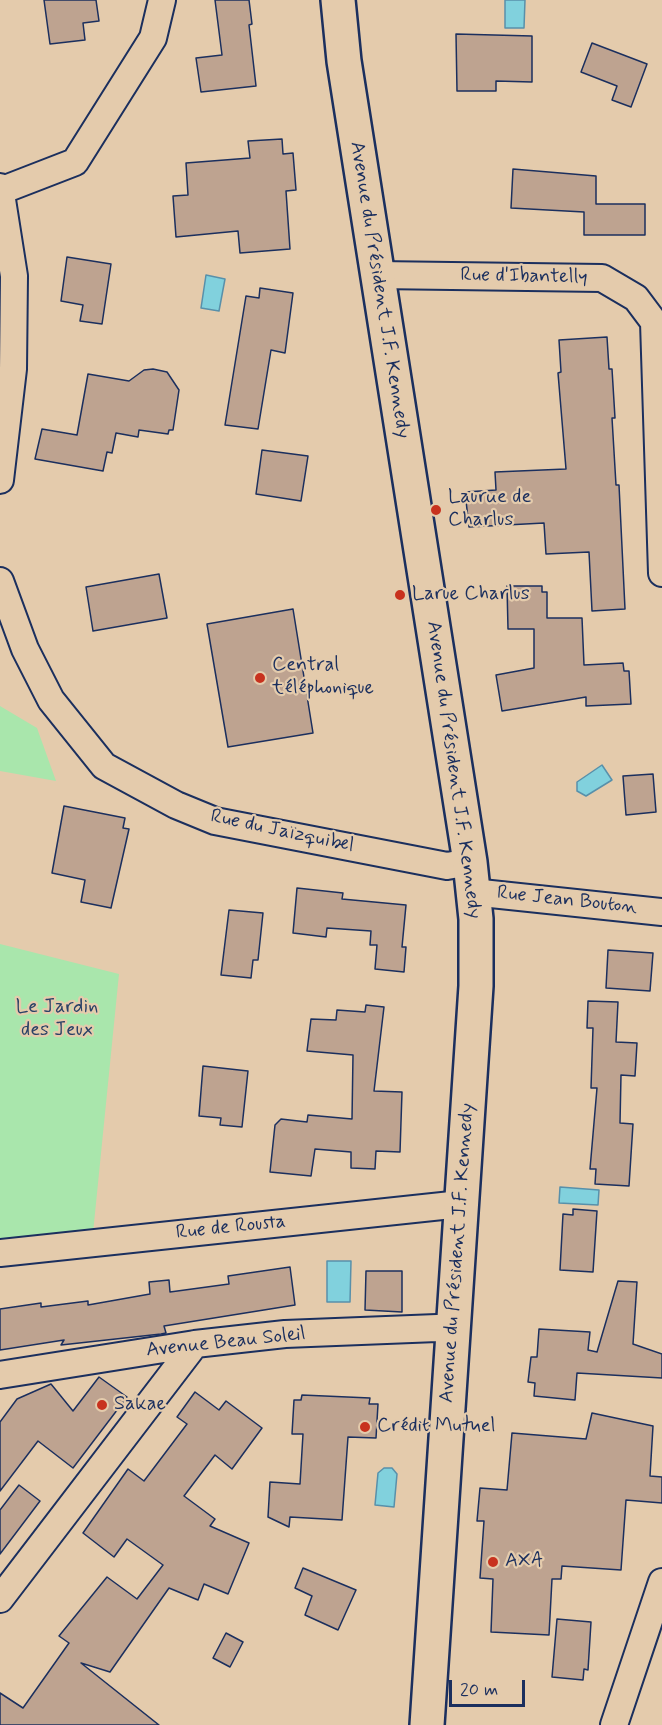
<!DOCTYPE html>
<html>
<head>
<meta charset="utf-8">
<style>
  body { margin:0 }
  #map { position:relative; width:662px; height:1725px; overflow:hidden; background:#e4cbac; font-family:Mynerve,sans-serif }
  canvas { display:block }
  .scale { position:absolute; left:449px; top:1680px; width:76px; height:27px; box-sizing:border-box; border:3px solid #1b2f5e; border-top:0; padding-left:8px; font-size:18px; line-height:21px; white-space:nowrap; color:#1b2f5e; -webkit-text-stroke:4px #e4cbac; paint-order:stroke }
</style>
</head>
<body>
<div id="map">
<canvas width="662" height="1725"></canvas>
<div class="scale">20 m</div>
</div>
<script>
const context = document.querySelector('canvas').getContext('2d');
context.lineJoin = 'round';
function fillPath(path, color) { context.fillStyle = color; context.fill(path, 'evenodd'); }
function strokePath(path, color, width, dash) { context.strokeStyle = color; context.lineWidth = width; context.lineCap = dash ? 'butt' : 'round'; context.setLineDash(dash || []); context.stroke(path); }
function write(font, color, halo, rows, align = 'center') {
  context.font = font + ' Mynerve,sans-serif'; context.lineWidth = 4.5; context.setLineDash([]); context.textBaseline = 'middle'; context.strokeStyle = halo; context.fillStyle = color; for (const [text, x, y, turn = 0] of rows) {
    context.save(); context.translate(x, y); context.rotate((+turn || 0) * Math.PI / 180); context.textAlign = isNaN(turn) ? turn : align; if (halo) context.strokeText(text, 0, 0); context.fillText(text, 0, 0); context.restore();
  }
}
const green = new Path2D(`
  M0 706 37 728 56 781 0 771Z
  M0 944 119 974 92 1243 0 1253Z`);
const water = new Path2D(`
  M505 0H525L524 28H505Z
  M206 275 225 279 219 311 201 308Z
  M602 765 612 780 586 796 577 791V782Z
  M560 1187 599 1190 598 1205 559 1203Z
  M327 1261H351L350 1302H327Z
  M384 1468H392L397 1474 394 1507 375 1505 378 1473Z`);
const building = new Path2D(`
  M44 0H96L99 21 83 23 85 40 50 44Z
  M215 0H249L252 24 249 25 256 86 201 92 196 58 222 55Z
  M456 34 532 36V82L496 81V91H457Z
  M592 43 647 64 631 107 612 100 617 86 581 72Z
  M282 139 283 154 293 153 296 190 286 191 290 249 240 253 238 231 176 237 173 196 188 195 186 163 250 158 248 141Z
  M513 169 596 176V204H645V235H584V212L511 208Z
  M67 257 111 264 102 324 80 321 83 305 61 301Z
  M260 288 293 293 285 353 271 350 258 429 225 425 246 296 259 298Z
  M607 337 609 369H612L615 418H612L616 485H619L625 609 592 611 589 552 546 554 544 523 469 527 465 492 496 490 495 472 566 469 558 373 561 372 559 340Z
  M153 369 167 372 179 390 173 430H169L168 434 139 430 138 437 116 433 112 453 107 452 103 471 35 459 42 429 77 435 88 374 129 381 144 370Z
  M262 450 308 456 301 501 256 494Z
  M159 574 167 618 93 631 86 587Z
  M507 586H542V592H547V618H582L584 665 623 663 624 671H629L631 704 586 706V697L502 711 496 675 534 668V629H508Z
  M293 609 313 733 228 747 207 624Z
  M653 774 656 812 626 815 623 776Z
  M64 806 125 818 123 828 129 829 111 908 81 902 85 880 52 873Z
  M297 888 343 893 342 899 406 905 402 947H406L404 972 375 969 377 945H370L371 931 327 928 326 937 293 933Z
  M229 910 263 913 258 960H253L251 978 221 975Z
  M608 950 653 953 650 991 606 988Z
  M588 1001 618 1002 616 1042 637 1043 635 1076 621 1075 620 1123 633 1124 629 1186 595 1184 596 1169H590L597 1088H591L593 1028H587Z
  M366 1005 384 1007 374 1091 402 1092 400 1152 376 1151 375 1169 351 1168V1152L315 1149 311 1176 270 1172 275 1125 281 1119 307 1122 308 1115 352 1119 353 1055 307 1051 311 1019 336 1020 337 1010 365 1012Z
  M203 1066 248 1071 242 1127 220 1125 221 1118 199 1116Z
  M573 1209 597 1211 593 1272 560 1270 563 1214 573 1215Z
  M290 1267 295 1305 164 1326 166 1333 161 1334 61 1345 64 1340 0 1350V1309L41 1303V1307L88 1301V1305L150 1294 149 1282 169 1280 170 1292 229 1284 228 1276Z
  M366 1271H402V1312L365 1310Z
  M618 1281 637 1282 633 1344 662 1354V1378L577 1373 575 1400 534 1396 535 1383 528 1382 531 1357H537L539 1329 590 1332 588 1350 597 1352Z
  M99 1377 127 1397 73 1468 38 1441 0 1491V1422L17 1399 51 1384 73 1411Z
  M195 1392 219 1410 226 1401 262 1428 232 1469 215 1455 184 1496 215 1519 210 1526 249 1543 228 1594 204 1584 198 1600 169 1588 110 1672 81 1663 159 1725H0V1693L23 1708 69 1643 59 1636 107 1577 137 1599 163 1565 127 1539 114 1557 83 1533 128 1469 144 1481 187 1424 177 1417Z
  M302 1395 370 1398 369 1404H378L376 1438 348 1437 342 1520 290 1517 289 1527 268 1517 270 1482 300 1484 303 1434H292L294 1400H301Z
  M592 1413 653 1426 650 1476 662 1477V1503L626 1500 621 1570 562 1566 561 1579H552L549 1635 491 1632 493 1579 480 1578 484 1521H477L480 1488 507 1490 512 1433 586 1439Z
  M19 1485 40 1501 0 1554V1510Z
  M303 1568 356 1590 338 1630 305 1615 312 1596 295 1588Z
  M557 1619 591 1622 588 1670 584 1669 583 1680 552 1677Z
  M226 1633 243 1642 230 1667 213 1658Z`);
const street = new Path2D(`
  M0 187 14 276 13 369 0 480
  M0 191 75 162 153 38 162 0
  M377 275 602 278 636 298 654 322 662 573
  M0 581 25 649 51 700 104 766 176 805 215 821 447 866 470 862
  M472 892 662 912
  M0 1253 461 1204
  M0 1375 195 1344 285 1334 437 1328 453 1330
  M0 1599 195 1344
  M614 1725 662 1582`);
const secondary = new Path2D(`
  M338 0 344 61 470 862 476 919V986L427 1725`);
const markers = [
  [436,510,6,"#c8321e"],
  [400,595,6,"#c8321e"],
  [260,678,6,"#c8321e"],
  [102,1405,6,"#c8321e"],
  [365,1427,6,"#c8321e"],
  [493,1562,6,"#c8321e"]
];
const streetNames = [
  ["Rue d'Ibantelly",524,277,1],
  ["Avenue du Président J.F. Kennedy",379,290,81],
  ["Avenue du Président J.F. Kennedy",453,770,82],
  ["Rue du Jaïzquibel",282,832,12],
  ["Rue Jean Bouton",567,901,6],
  ["Rue de Rousta",231,1228,-6],
  ["Avenue du Président J.F. Kennedy",458,1253,-86],
  ["Avenue Beau Soleil",226,1343,-6]
];
const poiNames = [
  ["Laurue de",448,498],
  ["Charlus",448,521],
  ["Larue Charlus",412,595],
  ["Central",272,666],
  ["téléphonique",272,689],
  ["Sakae",114,1405],
  ["Crédit Mutuel",377,1427],
  ["AXA",505,1562]
];
const parkNames = [
  ["Le Jardin",57,1008],
  ["des Jeux",57,1031]
];
fillPath(green, '#a9e6ac');
fillPath(water, '#81d1dd');
strokePath(water, '#5890aa', 1.5);
fillPath(building, '#bea390');
strokePath(building, '#1b2f5e', 1.5);
strokePath(street, '#1b2f5e', 30);
strokePath(secondary, '#1b2f5e', 38);
strokePath(street, '#e4cbac', 26);
strokePath(secondary, '#e4cbac', 33);
for (const [x, y, r, color] of markers) { const dot = new Path2D(); dot.arc(x, y, r, 0, 2 * Math.PI); context.fillStyle = color; context.fill(dot); strokePath(dot, '#e4cbac', 2); }
write('20px', '#1b2f5e', '#e4cbac', streetNames);
write('20px', '#1b2f5e', '#e4cbac', poiNames, 'left');
write('20px', '#294166', '#e4cbac', parkNames);
</script>
</body>
</html>
